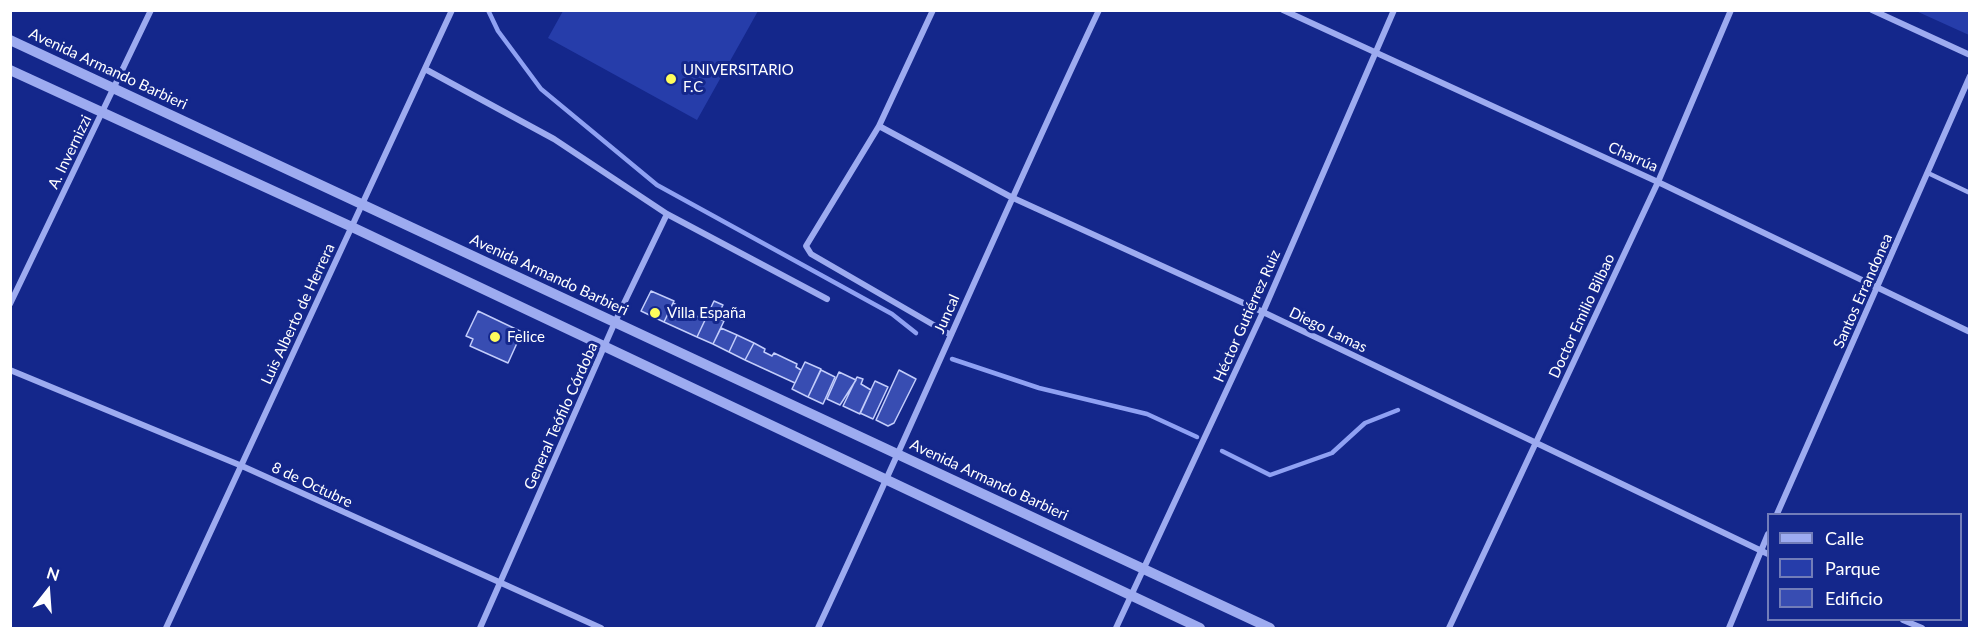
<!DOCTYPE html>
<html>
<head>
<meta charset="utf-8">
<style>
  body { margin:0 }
  #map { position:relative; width:1980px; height:639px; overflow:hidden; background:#14278b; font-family:Lato,sans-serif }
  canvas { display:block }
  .frame { position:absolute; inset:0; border:12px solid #fff; pointer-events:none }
  .legend { position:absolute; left:1767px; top:513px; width:195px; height:108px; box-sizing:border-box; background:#14278b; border:2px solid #727db9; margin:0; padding:8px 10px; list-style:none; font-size:18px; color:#fff }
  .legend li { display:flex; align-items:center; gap:12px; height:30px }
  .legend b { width:30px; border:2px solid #727db9 }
  .north { position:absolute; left:18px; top:561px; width:60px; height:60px; -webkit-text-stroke:4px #14278b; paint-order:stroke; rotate:17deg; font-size:16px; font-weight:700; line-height:24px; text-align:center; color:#fff }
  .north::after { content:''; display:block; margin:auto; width:21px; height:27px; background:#fff; clip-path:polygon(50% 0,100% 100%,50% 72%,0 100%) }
</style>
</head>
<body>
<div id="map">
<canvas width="1980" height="639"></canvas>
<div class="frame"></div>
<ul class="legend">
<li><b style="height:8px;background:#9dabf0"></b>Calle</li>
<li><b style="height:16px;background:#263daa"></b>Parque</li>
<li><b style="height:16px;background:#384db2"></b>Edificio</li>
</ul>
<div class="north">N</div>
</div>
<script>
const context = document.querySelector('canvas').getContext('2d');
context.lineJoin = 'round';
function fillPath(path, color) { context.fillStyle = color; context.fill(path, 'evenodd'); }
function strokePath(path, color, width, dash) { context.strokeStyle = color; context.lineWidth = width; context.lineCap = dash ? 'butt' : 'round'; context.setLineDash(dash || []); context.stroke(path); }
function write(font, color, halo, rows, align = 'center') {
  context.font = font + ' Lato,sans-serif'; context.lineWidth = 6; context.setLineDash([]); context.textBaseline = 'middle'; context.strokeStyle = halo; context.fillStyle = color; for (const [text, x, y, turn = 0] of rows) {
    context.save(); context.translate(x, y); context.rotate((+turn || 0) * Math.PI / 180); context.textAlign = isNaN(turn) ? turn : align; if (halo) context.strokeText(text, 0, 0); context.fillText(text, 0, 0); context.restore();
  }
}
const green = new Path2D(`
  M563 11V10L758 11 697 120 548 38Z
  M1916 11H1969V35Z`);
const stream = new Path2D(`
  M488 10 498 31 541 89 657 185 892 314 916 333
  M952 359 1039 388 1147 414 1197 437
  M1222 451 1270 475 1332 453 1365 423 1398 410`);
const building = new Path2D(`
  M651 291 674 301 664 322 641 311Z
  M714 301 723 305 716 318 724 321 713 344 697 337Z
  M673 303 698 317 699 315 706 318 697 337 664 322Z
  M478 311 522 332 508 363 470 346 473 339 466 336Z
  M721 328 737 335 729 352 713 344Z
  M737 335 754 343 745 360 729 352Z
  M754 343 765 349 764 352 772 356 774 353 797 364 796 367 801 370 795 383 745 360Z
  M805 362 821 369 808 397 792 389Z
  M821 370 835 377 823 404 808 397Z
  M899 370 916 379 894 423 888 426 876 420Z
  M839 372 856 380 840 405 827 399Z
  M857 377 863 379 861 384 871 390 860 414 843 406Z
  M875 381 888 387 873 419 860 413Z`);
const service = new Path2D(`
  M1928 173 1970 193`);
const minor = new Path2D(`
  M933 10 879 126 806 246 811 254 951 335
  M1283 10 1658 182 1970 332
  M1872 10 1970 55
  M425 69 554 139 667 214 827 299
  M879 126 1011 197 1263 312 1768 554
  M10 304 151 10
  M10 370 242 466 601 628
  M1777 514 1970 76
  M1903 620 1922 628
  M166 628 452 10
  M480 628 615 322 667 214
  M818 628C914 423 1002 215 1099 10
  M1116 628 1263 312 1394 10
  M1449 628 1658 182 1731 10
  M1729 628 1768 534`);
const tertiary = new Path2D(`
  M10 40 1270 628
  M10 70 352 227 1200 628`);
const markers = [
  [671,79,6,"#fffd5c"],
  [655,313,6,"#fffd5c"],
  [495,337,6,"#fffd5c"]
];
const streetNames = [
  ["Avenida Armando Barbieri",108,69,25],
  ["A. Invernizzi",70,152,-64],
  ["Charrúa",1633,157,24],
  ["Avenida Armando Barbieri",549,275,25],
  ["Santos Errandonea",1863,291,-66],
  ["Luis Alberto de Herrera",298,314,-65],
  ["Juncal",947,314,-66],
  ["Héctor Gutiérrez Ruiz",1247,316,-66],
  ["Doctor Emilio Bilbao",1582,316,-65],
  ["Diego Lamas",1328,330,26],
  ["General Teófilo Córdoba",561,416,-66],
  ["Avenida Armando Barbieri",989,480,25],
  ["8 de Octubre",312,485,25]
];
const poiNames = [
  ["UNIVERSITARIO",683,70],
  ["F.C",683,87],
  ["Villa España",667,313],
  ["Felice",507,337]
];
fillPath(green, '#263daa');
strokePath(stream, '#8fa1f3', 4.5);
fillPath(building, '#384db2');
strokePath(building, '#c3cdfb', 1.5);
strokePath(service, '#9dabf0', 4.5);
strokePath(minor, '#9dabf0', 6);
strokePath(tertiary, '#9dabf0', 10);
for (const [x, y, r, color] of markers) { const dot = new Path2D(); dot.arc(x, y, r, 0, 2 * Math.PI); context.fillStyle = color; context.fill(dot); strokePath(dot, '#14278b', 2); }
write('15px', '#fff', '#14278b', streetNames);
write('15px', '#fff', '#14278b', poiNames, 'left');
</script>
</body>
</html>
